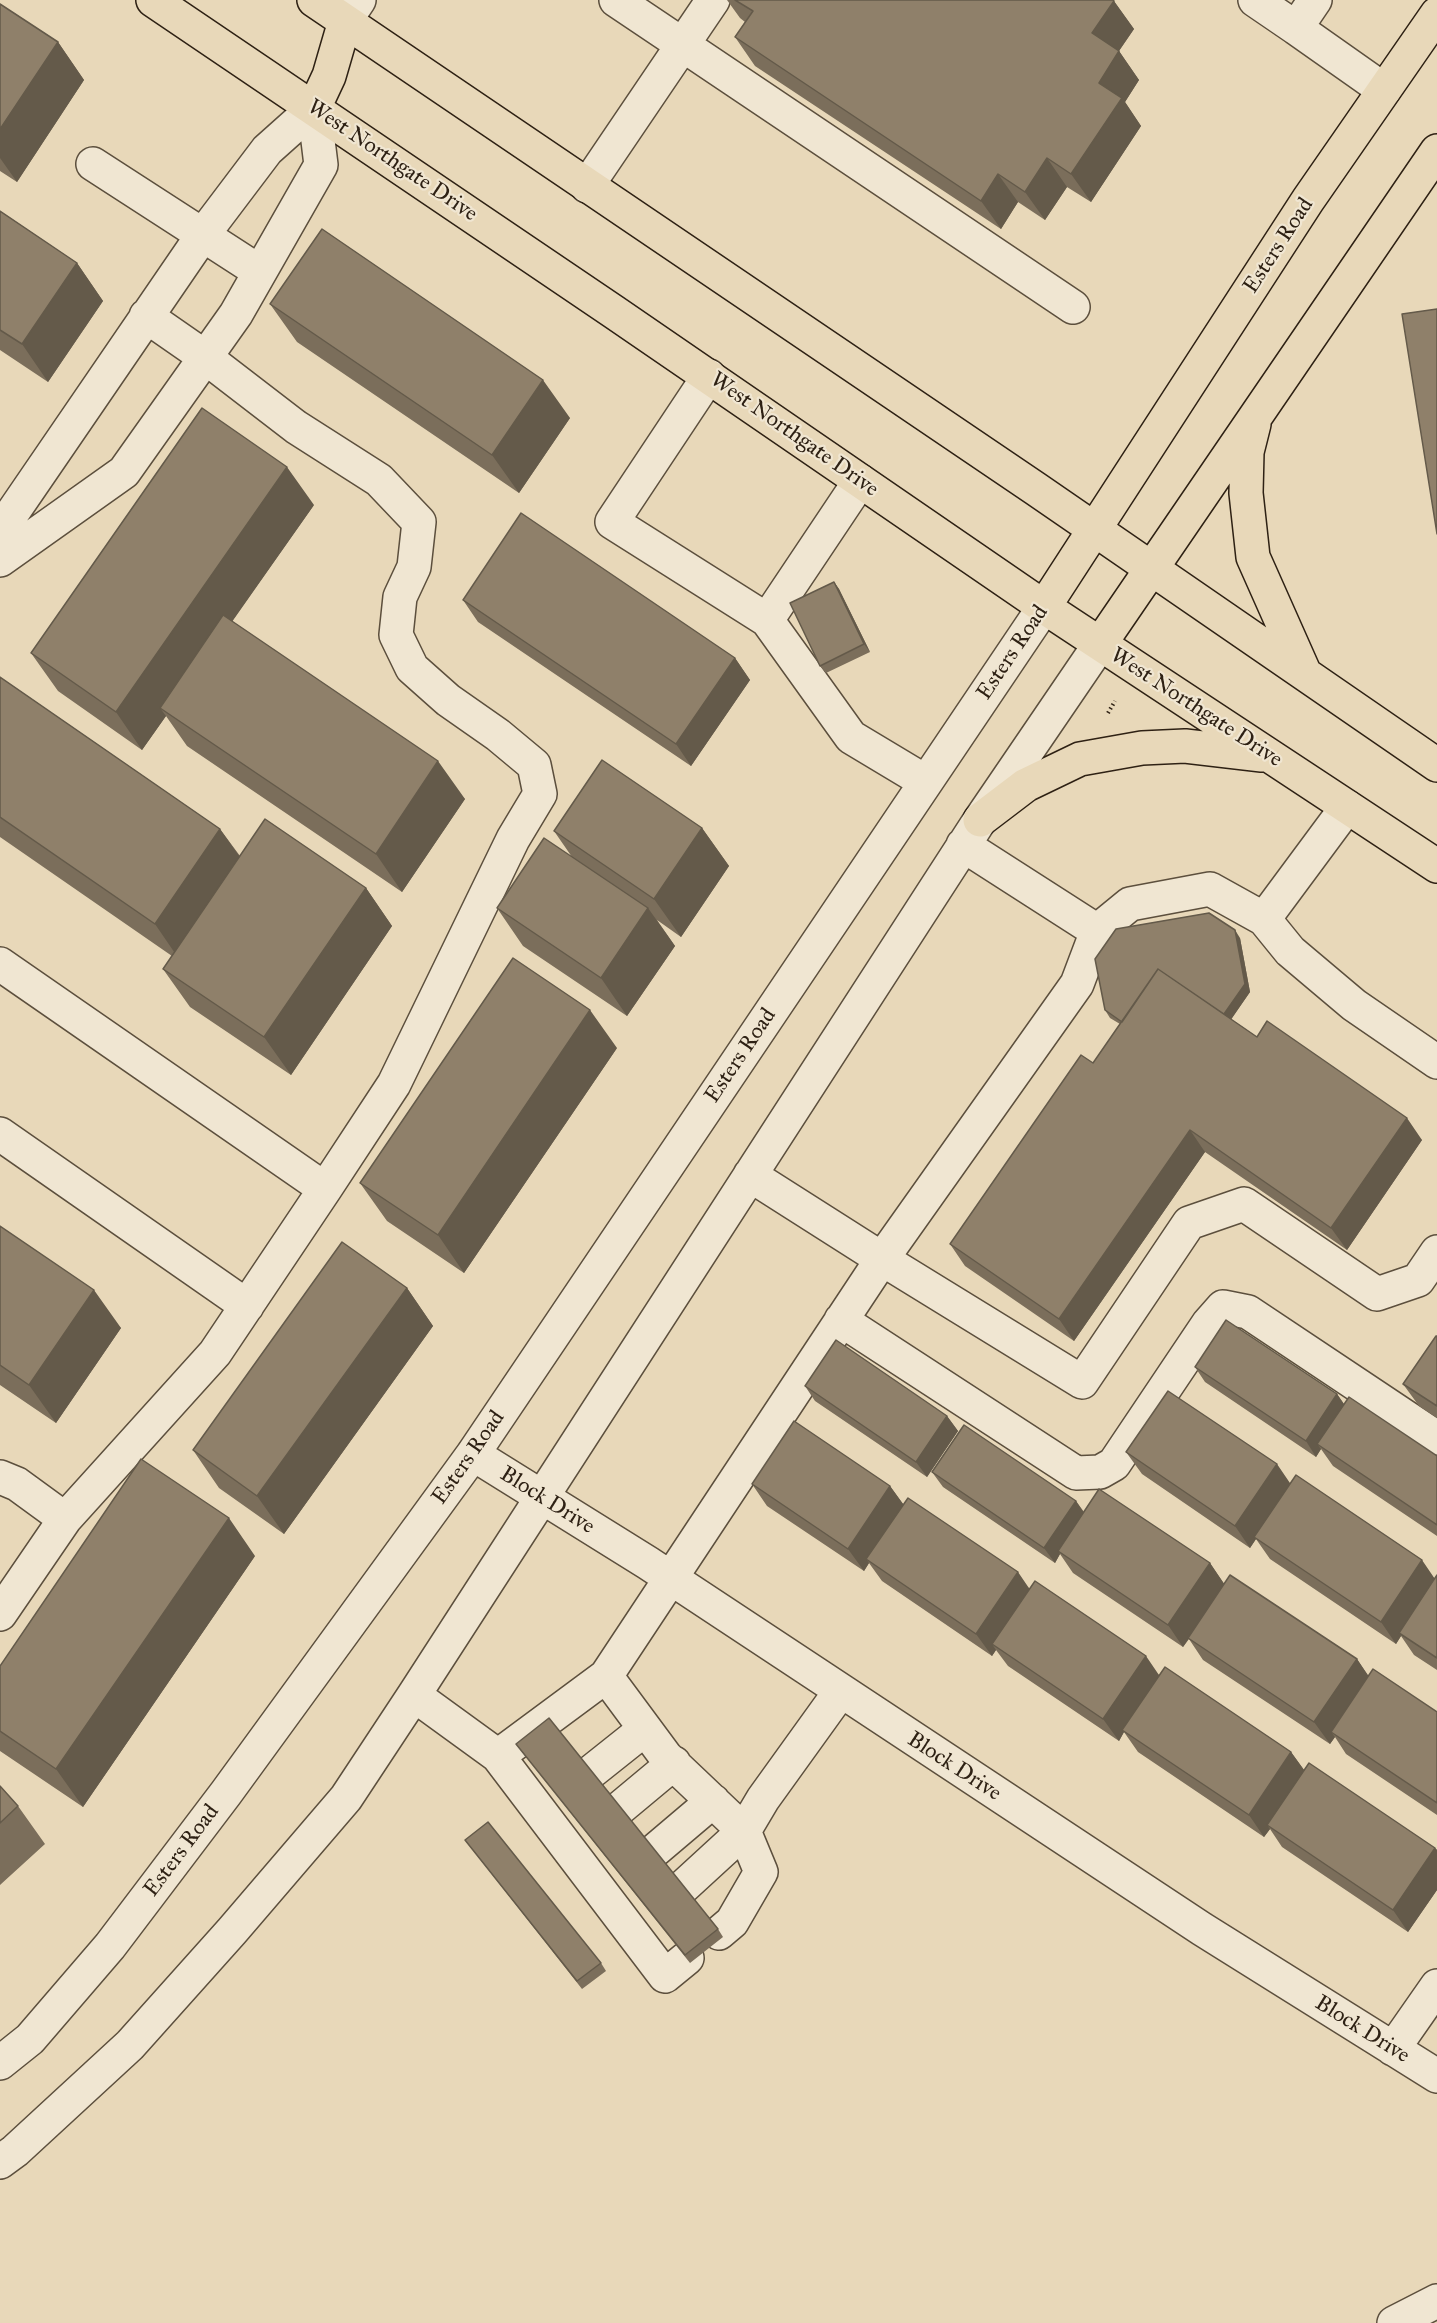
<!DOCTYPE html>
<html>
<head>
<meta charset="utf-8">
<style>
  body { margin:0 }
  canvas { display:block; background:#e8d8b9 }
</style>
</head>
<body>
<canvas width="1437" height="2323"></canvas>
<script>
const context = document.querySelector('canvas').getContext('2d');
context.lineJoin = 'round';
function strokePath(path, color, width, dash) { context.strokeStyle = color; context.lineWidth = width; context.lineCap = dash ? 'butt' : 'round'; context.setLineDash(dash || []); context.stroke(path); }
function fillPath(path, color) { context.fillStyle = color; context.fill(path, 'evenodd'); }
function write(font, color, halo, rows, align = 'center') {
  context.font = font + ' "IM FELL Great Primer",serif'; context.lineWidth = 4.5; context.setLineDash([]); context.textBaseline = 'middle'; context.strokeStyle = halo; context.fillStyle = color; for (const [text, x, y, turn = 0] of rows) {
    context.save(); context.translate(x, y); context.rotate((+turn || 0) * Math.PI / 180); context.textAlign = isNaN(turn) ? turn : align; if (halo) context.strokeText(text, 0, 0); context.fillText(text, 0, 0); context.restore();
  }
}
const path = new Path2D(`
  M1108 713 1115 701`);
const minor = new Path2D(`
  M616 0 1073 307
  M1255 0 1296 28
  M1315 0 1296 28 1384 90
  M345 21 359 0
  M93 164 260 272
  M587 186 713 0
  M709 376 612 522 767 620 851 737 926 782
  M0 531 202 236 267 150 314 108
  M0 560 124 472 236 314 321 165 314 108
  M767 620 860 481
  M963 845 1097 931
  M1264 919 1347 807
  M0 964 325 1189
  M0 1134 247 1306
  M750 1175 882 1259 1077 984 1097 931 1130 904 1210 889 1264 919 1290 951 1354 1005 1437 1062
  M841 1320 1076 1473 1100 1472 1114 1464 1208 1324 1223 1307 1248 1312 1437 1438
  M473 1454 648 1563 1202 1929 1437 2076
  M0 1477 17 1484 65 1519 0 1614
  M65 1519 215 1353 325 1189 394 1084 513 839 540 794 534 765 498 735 448 700 412 668 396 635 400 597 414 567 419 522 379 480 296 427 205 357 146 316
  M840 1692 763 1799 744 1831 666 1757 606 1676 882 1259 1082 1382 1189 1223 1244 1204 1377 1294 1418 1280 1437 1252
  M414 1695 498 1756 606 1676
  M498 1756 665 1976 687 1958
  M591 1772 645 1729
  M620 1808 674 1763
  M654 1851 713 1801
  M683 1887 744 1831 761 1872 732 1922 719 1933
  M1393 2049 1437 1986
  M0 2063 30 2039 110 1946 226 1793 473 1454 1044 607
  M0 2162 15 2151 130 2045 232 1931 346 1798 414 1695 980 820 1100 644
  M1394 2323 1437 2301`);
const major = new Path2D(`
  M153 0 614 312 1044 607 1437 866
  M314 0 1036 489 1437 765
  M314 108 329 76 345 21
  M1254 424 1247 452 1246 493 1253 557 1305 674
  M1044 607 1308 200 1437 14
  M1100 644 1437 151
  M980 820 1026 785 1080 759 1142 748 1185 746 1262 755`);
const wall = new Path2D(`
  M727 0H1113L1134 29 1119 51 1139 80 1125 102 1141 126 1091 202 1067 187 1045 220 1018 202 1001 229 755 66 735 37 745 22 740 18Z
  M0 4 58 42 84 80 17 182 0 171Z
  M0 211 77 263 103 301 48 382 0 350Z
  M270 304 570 418 519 493 297 342Z
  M314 505 232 621 465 799 402 892 187 746 166 716 142 750 58 691 31 653Z
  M834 582 839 589 870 652 826 673 820 666Z
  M463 600 735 658 750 680 691 766 478 622Z
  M0 677 220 829 240 856 366 888 392 926 291 1075 190 1007 163 969 172 956 0 837Z
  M702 828 729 866 681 937 657 920 675 946 627 1016 523 946 497 908 572 857 554 831Z
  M1240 938 1250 992 1231 1019 1257 1037 1422 1140 1347 1250 1205 1152 1074 1341 965 1266 950 1244 1093 1063 1120 1024 1110 1018 1105 1010Z
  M617 1048 464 1273 387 1221 360 1183Z
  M0 1226 121 1328 56 1423 0 1385Z
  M407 1288 433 1326 284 1534 219 1488 193 1450Z
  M1437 1336V1418L1419 1406 1403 1384Z
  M1195 1367 1337 1394 1344 1404 1437 1456V1536L1333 1466 1321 1449 1316 1457 1205 1382Z
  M805 1386 947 1416 958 1431 927 1477 815 1401Z
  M1126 1452 1290 1484 1435 1579 1437 1575V1670L1414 1655 1401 1636 1396 1644 1270 1559 1256 1539 1250 1548 1142 1474Z
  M932 1472 1076 1501 1084 1512 1210 1563 1224 1584 1357 1659 1368 1676 1437 1712V1815L1346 1754 1335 1737 1330 1744 1203 1660 1189 1639 1183 1647 1073 1573 1060 1554 1055 1563 943 1487Z
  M752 1484 890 1486 903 1504 1159 1675 1291 1752 1304 1770 1435 1848 1437 1850V1890L1408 1932 1282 1847 1270 1829 1264 1837 1138 1752 1124 1732 1119 1741 1008 1666 996 1650 992 1656 882 1581 869 1563 864 1571 767 1506Z
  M255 1556 83 1807 0 1751V1666Z
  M516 1744 718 1929 723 1937 690 1963Z
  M0 1786 18 1806 45 1844 0 1885Z
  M465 1840 601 1963 606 1971 582 1989Z`);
const shadedWall = new Path2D(`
  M1114 1 1134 29 1112 61 1092 33Z
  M58 42 84 80 17 182 0 158V129Z
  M1119 51 1139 80 1125 102 1141 126 1091 202 1071 174 1099 83Z
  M1047 158 1067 187 1045 220 1025 192Z
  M998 174 1018 202 1001 229 981 201Z
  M77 263 103 301 48 382 22 344Z
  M543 380 570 418 519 493 492 455Z
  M287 467 314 505 168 713 160 708 166 716 142 750 116 712Z
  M834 582 839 589 870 652 864 644Z
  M735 658 750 680 691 766 676 744Z
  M438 761 465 799 402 892 376 854Z
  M702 828 729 866 681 937 654 899Z
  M220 829 247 867 181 962 155 924Z
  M366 888 392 926 291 1075 264 1037Z
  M648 908 675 946 627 1016 601 978Z
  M1235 930 1240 938 1250 992 1226 1027 1220 1019Z
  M590 1010 617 1048 464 1273 438 1235Z
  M1407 1118 1422 1140 1347 1250 1331 1228Z
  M1190 1130 1205 1152 1074 1341 1059 1319Z
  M407 1288 433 1326 284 1534 257 1496Z
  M94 1290 121 1328 56 1423 29 1385Z
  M1337 1394 1348 1410 1317 1444 1321 1449 1316 1457 1306 1441Z
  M947 1416 958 1431 927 1477 916 1462Z
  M1277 1464 1292 1486 1254 1537 1256 1539 1250 1548 1235 1526Z
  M890 1486 906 1508 866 1559 869 1563 864 1571 848 1549Z
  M1076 1501 1086 1516 1058 1551 1060 1554 1055 1563 1044 1548Z
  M229 1518 255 1556 83 1807 56 1769Z
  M1422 1560 1437 1582 1399 1633 1401 1636 1396 1644 1381 1622Z
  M1210 1563 1225 1585 1183 1647 1168 1625Z
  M1018 1572 1033 1594 992 1644 996 1650 992 1656 976 1634Z
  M1146 1656 1161 1678 1122 1730 1124 1732 1119 1741 1103 1719Z
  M1357 1659 1372 1681 1331 1732 1335 1737 1330 1744 1314 1722Z
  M1291 1752 1307 1774 1267 1825 1270 1829 1264 1837 1249 1815Z
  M1435 1848 1437 1850V1890L1408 1932 1393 1910Z`);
const building = new Path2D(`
  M735 0H1113L1114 1 1092 33 1119 51 1099 83 1122 98 1071 174 1047 158 1025 192 998 174 981 201 735 37 753 11Z
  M0 4 58 42 0 129Z
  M0 211 77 263 22 344 0 330Z
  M322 229 543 380 492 455 270 304Z
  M1437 309V534L1402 314Z
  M202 408 287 467 116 712 31 653Z
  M521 513 735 658 676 744 463 600Z
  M834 582 864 644 820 666 790 603Z
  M223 615 438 761 376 854 160 708Z
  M0 677 220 829 155 924 0 817Z
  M602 760 702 828 654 899 554 831Z
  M265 819 366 888 264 1037 163 969Z
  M544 838 648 908 601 978 497 908Z
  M1209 913 1235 930 1245 984 1224 1014 1158 969 1122 1022 1105 1010 1095 959 1116 929Z
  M513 958 590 1010 438 1235 360 1183Z
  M1158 969 1257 1037 1267 1021 1407 1118 1331 1228 1190 1130 1059 1319 950 1244 1081 1055 1093 1063Z
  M0 1226 94 1290 29 1385 0 1365Z
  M342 1242 407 1288 257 1496 193 1450Z
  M1226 1320 1337 1394 1306 1441 1195 1367Z
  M1436 1336H1437V1406L1403 1384Z
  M836 1340 947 1416 916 1462 805 1386Z
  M1168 1391 1277 1464 1235 1526 1126 1452Z
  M1349 1397 1437 1456V1525L1317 1444Z
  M794 1421 890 1486 848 1549 752 1484Z
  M964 1425 1076 1501 1044 1548 932 1472Z
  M141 1459 229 1518 56 1769 0 1731V1666Z
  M1296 1475 1422 1560 1381 1622 1254 1537Z
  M1099 1489 1210 1563 1168 1625 1058 1551Z
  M908 1498 1018 1572 976 1634 866 1559Z
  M1230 1575 1357 1659 1314 1722 1188 1638Z
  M1437 1575V1658L1399 1633Z
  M1035 1581 1146 1656 1103 1719 992 1644Z
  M1165 1667 1291 1752 1249 1815 1122 1730Z
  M1373 1669 1437 1712V1803L1331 1732Z
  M549 1718 718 1929 685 1955 516 1744Z
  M1309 1763 1435 1848 1393 1910 1267 1825Z
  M0 1786 18 1806 0 1823Z
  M488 1822 601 1963 577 1981 465 1840Z`);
const streetNames = [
  ["West Northgate Drive",392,161,34],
  ["Esters Road",1279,246,-57],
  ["West Northgate Drive",794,435,35],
  ["Esters Road",1013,653,-56],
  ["West Northgate Drive",1196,708,33],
  ["Esters Road",741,1056,-56],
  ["Esters Road",469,1458,-55],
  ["Block Drive",547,1501,32],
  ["Block Drive",954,1767,33],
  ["Esters Road",182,1851,-53],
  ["Block Drive",1362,2030,32]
];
strokePath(minor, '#5c4f3d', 36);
strokePath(major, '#2e2114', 36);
strokePath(path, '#2e2114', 4, [1.5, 3]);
strokePath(minor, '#f0e6d2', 33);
strokePath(major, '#e8d8b9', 33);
fillPath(wall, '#7b6e5b');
fillPath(shadedWall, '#645a4a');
fillPath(building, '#8f806a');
strokePath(building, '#645a4a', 1.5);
write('22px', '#2e2114', '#f0e6d2', streetNames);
</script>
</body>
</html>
